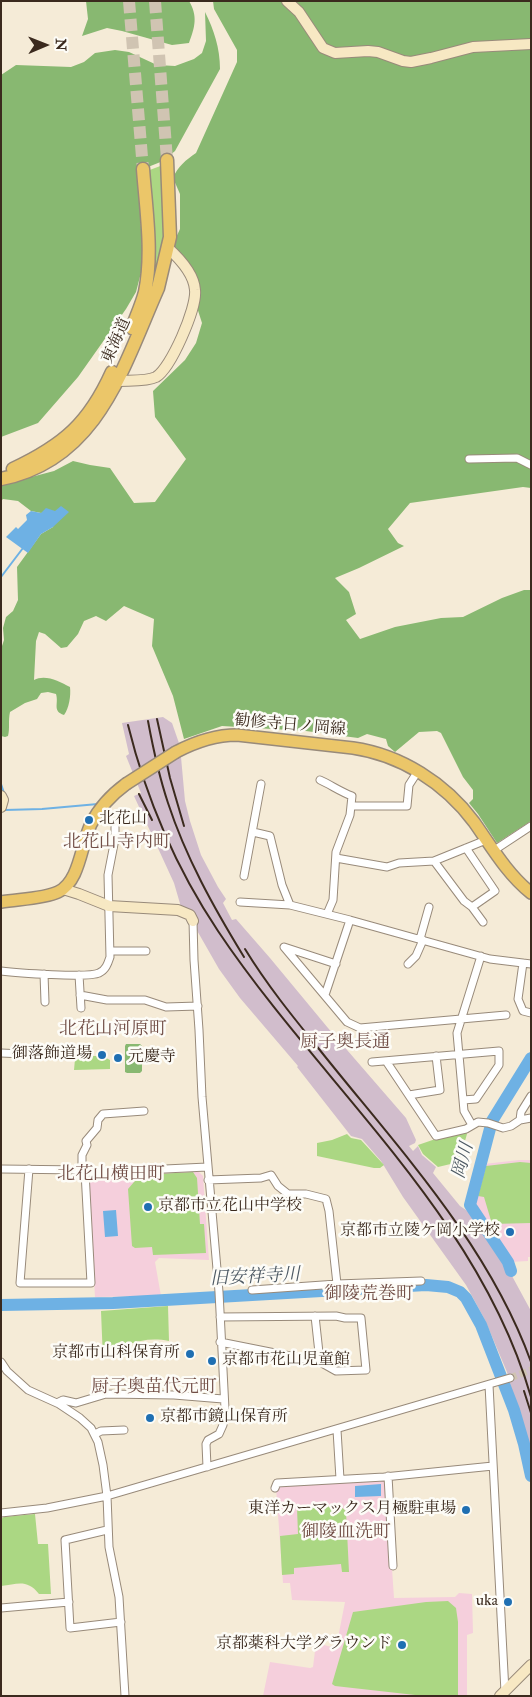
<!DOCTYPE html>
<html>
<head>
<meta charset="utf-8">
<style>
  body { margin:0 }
  #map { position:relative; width:532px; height:1697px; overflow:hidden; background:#f5ebd7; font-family:"IM FELL Double Pica",serif }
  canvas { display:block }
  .frame { position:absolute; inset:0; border:2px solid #3b2a1e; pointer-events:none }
  .north { position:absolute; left:20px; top:20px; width:50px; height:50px; -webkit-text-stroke:4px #fdfcf7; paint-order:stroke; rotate:89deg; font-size:14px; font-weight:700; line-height:20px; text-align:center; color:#3b2a1e }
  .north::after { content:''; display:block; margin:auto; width:18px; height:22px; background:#3b2a1e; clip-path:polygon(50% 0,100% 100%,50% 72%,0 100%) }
</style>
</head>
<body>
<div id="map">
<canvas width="532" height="1697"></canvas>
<div class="frame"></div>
<div class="north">N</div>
</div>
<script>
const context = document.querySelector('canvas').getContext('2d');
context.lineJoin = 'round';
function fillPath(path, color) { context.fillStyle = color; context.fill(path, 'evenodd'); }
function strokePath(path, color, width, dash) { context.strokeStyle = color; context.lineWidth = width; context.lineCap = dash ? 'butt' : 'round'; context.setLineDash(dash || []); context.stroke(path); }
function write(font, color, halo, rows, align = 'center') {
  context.font = font + ' "IM FELL Double Pica","Noto Serif JP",serif'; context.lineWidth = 5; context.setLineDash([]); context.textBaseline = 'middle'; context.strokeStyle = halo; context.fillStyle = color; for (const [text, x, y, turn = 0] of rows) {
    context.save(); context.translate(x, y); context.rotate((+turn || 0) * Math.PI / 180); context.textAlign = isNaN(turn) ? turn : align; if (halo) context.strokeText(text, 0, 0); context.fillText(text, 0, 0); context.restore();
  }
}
const built = new Path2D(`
  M519 1160H531V1257H528V1261L510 1262 472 1207 484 1164Z
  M197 1170 203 1176 209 1260 159 1258 155 1262 161 1296 95 1297 88 1177Z
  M383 1479 386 1481 394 1598 455 1597 459 1593 472 1594 473 1633 467 1635V1696H263L270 1662 310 1668 313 1667 316 1643 336 1648 345 1602 292 1600 290 1583H283L276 1487 278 1485Z`);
const industrial = new Path2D(`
  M163 717 172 723 180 746 185 801 190 821 201 855 218 887 226 899 223 903 232 920 236 919 270 958 328 1028 406 1118 416 1140 415 1143 409 1146 413 1151 418 1146 422 1155 436 1167 433 1173 460 1206 472 1214 499 1252 531 1311V1466L525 1440 508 1381 509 1380 507 1372 485 1320 466 1285 403 1197 381 1161 362 1139 351 1136 297 1067 298 1066 240 998 219 969 195 927 181 907 174 883 134 796 141 793 126 756 129 754 122 723Z`);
const green = new Path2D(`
  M163 165 164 244 153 287 147 171Z
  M77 1056H102L110 1060V1069L74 1070 75 1059H77Z
  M466 1132 467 1134 459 1162 438 1167 423 1154 418 1145 450 1134Z
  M347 1134 351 1138 361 1140 384 1165 380 1168H374L317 1156V1143L332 1140Z
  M520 1162 531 1163V1223L492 1224 484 1197 478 1196 486 1166Z
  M193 1172 197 1178 200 1224H204L206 1253 153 1255 152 1247 135 1248 132 1246 128 1189 140 1175Z
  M168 1306 169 1341C144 1336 123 1344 103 1360L101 1311Z
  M340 1506 346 1511 349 1572H342L341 1564 294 1568V1574L282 1575 280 1536 298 1534 297 1508Z
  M35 1514 38 1544H48L51 1594H39C27 1579 18 1584 1 1586V1519L4 1517Z
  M448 1601 456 1608 458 1622V1696H424L335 1686 332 1684 353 1612 426 1602Z`);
const forest = new Path2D(`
  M86 1H189C198 16 195 27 189 43L172 45 122 31 107 28 82 36 88 19Z
  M213 1H531V488L523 487 410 503 388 529 398 543 404 546 359 568 335 578 349 592 356 614 346 620 360 639 395 627 441 618 463 617 502 598 524 590H531V821L497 843 478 814 469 803 473 799V790L463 777 441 733 437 731 419 732 395 752 388 746 386 739 367 734 358 738 306 731 222 726 184 739 173 696 152 646 154 619 124 606 106 621 96 616 84 621 78 634 67 647 61 648 45 634 39 632 36 641 34 680C45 674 59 681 70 687 71 696 69 708 64 715 52 711 59 704 56 694L48 692 41 693 37 699 25 703 10 712C8 721 10 728 8 736L5 737 1 736V649L4 640 3 628 6 617 13 611 18 600 17 567 41 534 53 527 55 511 41 513 31 511 18 501 3 499 1 501V485L54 471 73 461 90 465 110 468 134 503 155 502 186 459 155 417 153 391 185 360 196 343 202 323 185 270 173 244 180 229V194L173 178C178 166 186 160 196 153L237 62V50L214 9Z
  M205 12C214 30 220 48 220 69L175 151 163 161 138 171 143 265 136 292 126 309 78 377 38 423 1 437V75L16 65 71 67 84 62 95 53 115 50 129 52 157 65 175 66 194 59 202 53 206 41Z
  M126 1044H140L142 1046V1071L140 1073H127L125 1072V1046Z`);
const water = new Path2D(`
  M61 506 69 512 53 527 41 534 28 553 6 537 16 527 18 529 27 520 26 515 31 511 41 513 46 508 55 511Z
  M116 1210 118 1236 105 1237 103 1211Z
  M381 1484V1496L355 1497V1486Z`);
const stream = new Path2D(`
  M1 577 23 548
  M1 784 4 793
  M5 810 42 809 98 804`);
const river = new Path2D(`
  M511 1271 508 1262 470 1205 492 1121 531 1058
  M1 1305 113 1303 426 1285 448 1287 460 1292 466 1298 481 1325 514 1410 524 1444 531 1476`);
const streetTunnel = new Path2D(`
  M510 1378 531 1370`);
const highwayTunnel = new Path2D(`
  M129 1 143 169
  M155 1 167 160`);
const street = new Path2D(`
  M469 459 517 458 531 465
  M320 780C331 785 341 792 352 796L350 815 336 852 333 900 327 914
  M351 806H407L409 785 418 771
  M253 832 270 836 282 885 290 905
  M493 851 531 826
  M336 858 387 867 399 863 434 861 486 840
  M434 861 464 901 472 907 495 891 466 848
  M244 876 261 784
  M240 902 290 905 350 920 490 959 531 964
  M472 907 483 922
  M193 921 194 960 199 1030 202 1097 219 1292 225 1409 223 1425 219 1434 208 1440 206 1444 207 1467
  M420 939 429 907
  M110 951H146
  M523 963 518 999 523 1011 531 1013
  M336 964 284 947 347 1022 360 1028 506 1015
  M408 964 416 956 423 940
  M1 971C16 973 89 978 99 973 106 970 108 963 110 957L108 875 115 839V827
  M44 974 45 1002
  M79 975 81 1008
  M80 995 107 1000H145L166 1007 198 1006
  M325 995 350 920
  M1 1053 69 1056
  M386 1061 436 1136 466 1129 478 1122 488 1123 503 1128 511 1126 520 1120 531 1118
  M372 1062 499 1051V1065L476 1099 463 1100
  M409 1095 440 1090 436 1056
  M520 1120 521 1112 531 1096
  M472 1125 464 1111 457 1033 481 956
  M1 1169 82 1170 85 1172H102L207 1167
  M29 1169 20 1283H91L85 1172
  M82 1170V1155L87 1145 86 1141 97 1128 98 1120 103 1114 144 1111
  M208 1180 261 1178 271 1175 278 1186 288 1194H306L326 1199 329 1211 337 1284
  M252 1290 337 1284 421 1281
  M315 1316 320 1362
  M220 1317 336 1316 345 1318H361L366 1370 336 1371 320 1362 220 1342
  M1 1362 7 1371 28 1390 59 1404 80 1418 91 1428 98 1442 103 1465 107 1496 109 1547 119 1597 125 1696
  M489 1385 505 1692
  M57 1403 63 1400 76 1403 106 1394 174 1395 223 1399
  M337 1430 340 1479
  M95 1434 101 1431 124 1430
  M388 1476 393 1566
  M275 1488 277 1483 384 1477 493 1466
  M1 1513 47 1508 107 1496 510 1378
  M107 1530 65 1540 70 1628 121 1622
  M1 1608 69 1602`);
const secondary = new Path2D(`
  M287 1 299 12 323 48 335 53 368 51 378 52 403 61 411 62 431 58 473 47 531 44
  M117 381C128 380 146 382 156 377 171 368 197 308 195 290 194 274 179 258 168 248
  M1 796 3 800 1 807
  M63 889 79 894 109 906 178 910 190 915 193 921
  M500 1696 531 1665`);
const primary = new Path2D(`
  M176 752C195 742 215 735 237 735L353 748C401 755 445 783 474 822 491 846 507 874 531 893
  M1 902C18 899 43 899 58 892 80 882 81 844 91 824 99 808 111 795 126 784`);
const highway = new Path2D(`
  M132 328C136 317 142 304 145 292 153 253 146 209 143 169
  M13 469C64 445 89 423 112 372
  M1 479C98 460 123 367 158 288L170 237 167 160`);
const rail = new Path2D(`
  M157 719 170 778 184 826
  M148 721C153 748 159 776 168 803 186 858 214 908 244 957
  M128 725C146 798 176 868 218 931 321 1085 478 1213 531 1397
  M139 794 152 820
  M245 949C267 985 293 1017 319 1049 397 1147 488 1243 531 1362
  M524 1391 531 1413`);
const primaryBridge = new Path2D(`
  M126 784 176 752`);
const markers = [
  [89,820,5,"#1f6fb2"],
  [102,1055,5,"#1f6fb2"],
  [118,1058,5,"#1f6fb2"],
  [148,1207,5,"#1f6fb2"],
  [510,1232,5,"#1f6fb2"],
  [190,1354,5,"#1f6fb2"],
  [212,1361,5,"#1f6fb2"],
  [150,1418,5,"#1f6fb2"],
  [466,1510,5,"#1f6fb2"],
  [508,1602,5,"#1f6fb2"],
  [402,1645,5,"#1f6fb2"]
];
const streetNames = [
  ["東海道",117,341,-66],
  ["勧修寺日ノ岡線",290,726,5]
];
const poiNames = [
  ["北花山",99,820,"left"],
  ["御落飾道場",92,1055],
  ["元慶寺",128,1058,"left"],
  ["京都市立花山中学校",158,1207,"left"],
  ["京都市立陵ケ岡小学校",500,1232],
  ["京都市山科保育所",180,1354],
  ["京都市花山児童館",222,1361,"left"],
  ["京都市鏡山保育所",160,1418,"left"],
  ["東洋カーマックス月極駐車場",456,1510],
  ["uka",498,1602],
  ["京都薬科大学グラウンド",392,1645]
];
const neighbourhoodNames = [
  ["北花山寺内町",117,843],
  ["北花山河原町",113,1030],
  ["厨子奥長通",345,1043],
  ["北花山横田町",111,1175],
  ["御陵荒巻町",369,1295],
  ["厨子奥苗代元町",154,1388],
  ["御陵血洗町",346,1533]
];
const waterNames = [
  ["岡川",464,1161,-75],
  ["旧安祥寺川",255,1278,-3]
];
fillPath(built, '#f5cfdc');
fillPath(industrial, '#d1bdcc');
fillPath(green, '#abd783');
fillPath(forest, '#88b871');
fillPath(water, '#6eb1e4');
strokePath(stream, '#6eb1e4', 2);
strokePath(river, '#6eb1e4', 12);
strokePath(streetTunnel, '#d0c4b2', 7, [7, 3.5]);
strokePath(highwayTunnel, '#d0c4b2', 12, [12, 6]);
strokePath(street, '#988a7a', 9);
strokePath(secondary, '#988a7a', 12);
strokePath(primary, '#988a7a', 14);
strokePath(highway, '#988a7a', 15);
strokePath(street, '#fff', 7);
strokePath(secondary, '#f7e8c3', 10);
strokePath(primary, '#ebc669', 11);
strokePath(highway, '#ebc669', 12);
strokePath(rail, '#3b2a1e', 2);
strokePath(primaryBridge, '#988a7a', 14, []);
strokePath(primaryBridge, '#ebc669', 11);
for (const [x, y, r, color] of markers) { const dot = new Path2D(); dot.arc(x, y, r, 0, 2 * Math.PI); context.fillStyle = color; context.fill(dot); strokePath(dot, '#fdfcf7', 2); }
write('16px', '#3b2a1e', '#fdfcf7', streetNames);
write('16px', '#3b2a1e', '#fdfcf7', poiNames, 'right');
write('18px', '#714e46', '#fdfcf7', neighbourhoodNames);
write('italic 18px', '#4d5963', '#fdfcf7', waterNames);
</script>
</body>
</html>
